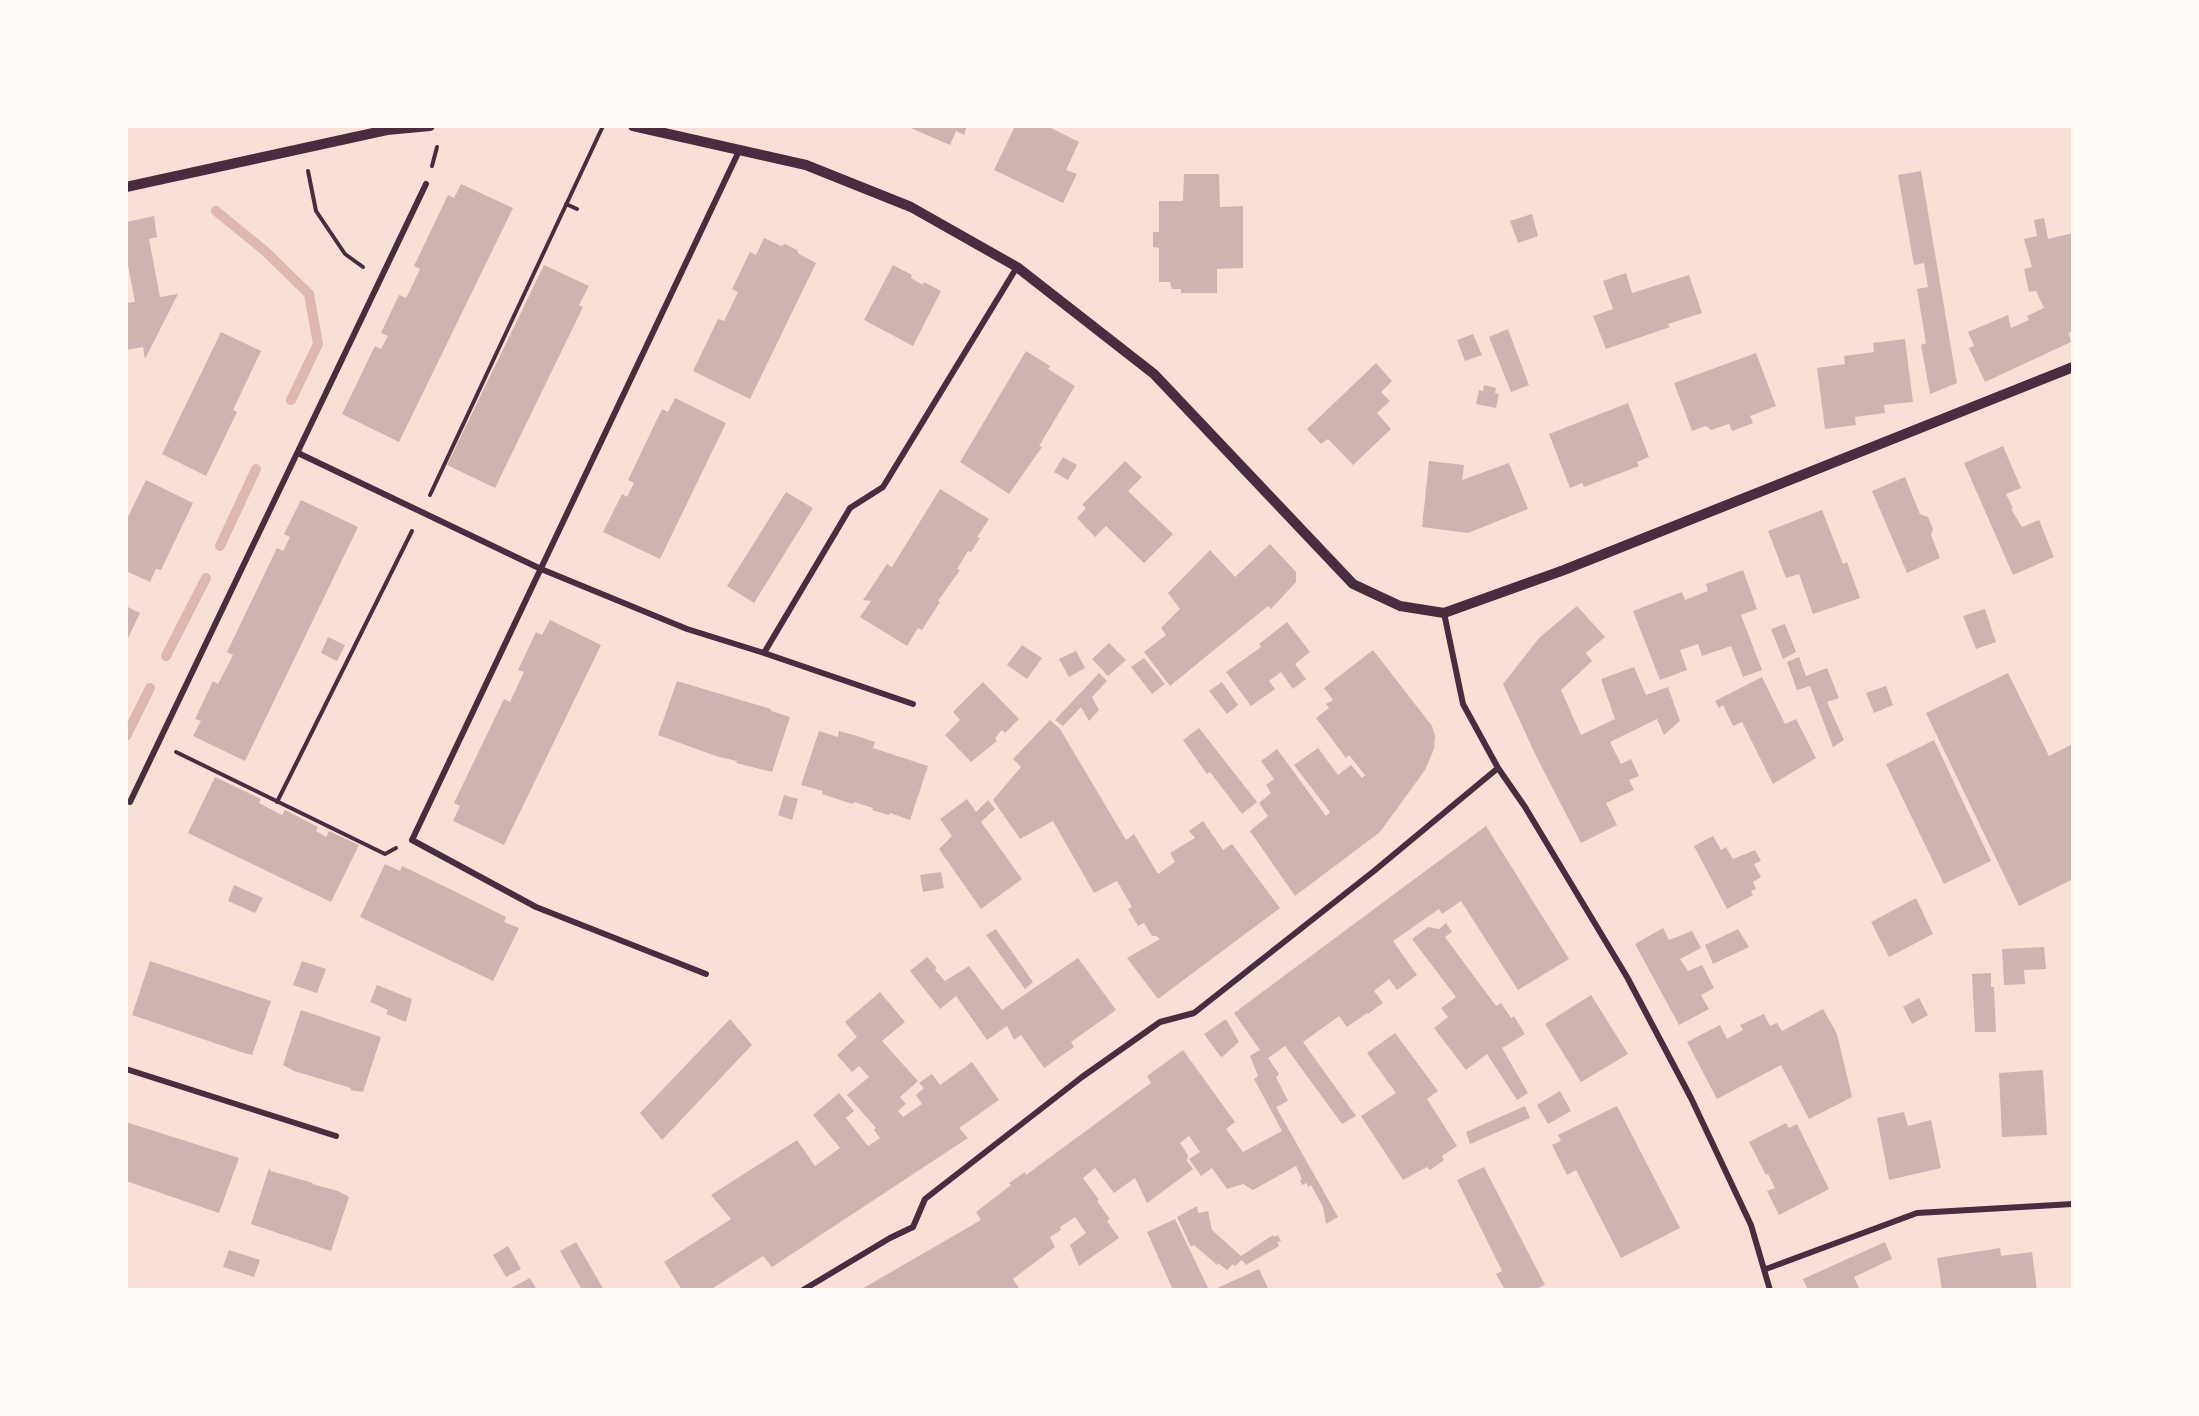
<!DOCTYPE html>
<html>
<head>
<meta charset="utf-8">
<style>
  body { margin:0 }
  #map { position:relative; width:2199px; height:1416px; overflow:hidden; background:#f7e1d7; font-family:"PT Sans",sans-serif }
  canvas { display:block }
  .frame { position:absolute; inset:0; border:128px solid #fffaf5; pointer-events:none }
</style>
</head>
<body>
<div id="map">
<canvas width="2199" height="1416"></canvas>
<div class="frame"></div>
</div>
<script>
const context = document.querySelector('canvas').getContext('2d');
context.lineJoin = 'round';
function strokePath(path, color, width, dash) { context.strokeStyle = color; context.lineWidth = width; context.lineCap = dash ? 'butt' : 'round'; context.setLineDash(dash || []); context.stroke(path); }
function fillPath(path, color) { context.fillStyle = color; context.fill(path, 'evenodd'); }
const stream = new Path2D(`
  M216 211 265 251 309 294 318 344 291 400
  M220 546 256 469
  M166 656 206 578
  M126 736 150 688`);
const building = new Path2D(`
  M906 126H967L964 135 956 131 950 145Z
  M1015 126H1047L1079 142 1066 170 1077 174 1063 203 994 170Z
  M1921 171 1957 383 1930 394 1921 345 1926 343 1917 289 1928 287 1924 263 1914 265 1898 175Z
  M1184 174H1219L1220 207 1243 206V268L1217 269V293H1181V289H1172L1170 282H1159V248L1153 247V232H1159V201H1183Z
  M461 184 513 208 399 442 342 414 375 346 381 349 388 336 381 333 399 295 406 298 413 284 420 269 414 266 448 195 454 198Z
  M1532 214 1538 236 1518 243 1510 221Z
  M154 216 157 237 149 239 160 297 178 294 145 359 143 347 126 350V303L135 302 128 265H126V222Z
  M2044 218 2048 239 2073 233V331L2069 333 2071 342 1985 382 1969 348 1974 346 1968 332 2008 315 2011 328 2029 320 2027 316 2044 308 2036 291 2029 292 2024 269 2032 267 2024 239 2037 236 2034 220Z
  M764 238 781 246 785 244 797 250 799 254 816 263 750 399 693 371 718 319 724 321 738 292 732 289 750 252 756 255Z
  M544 265 589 286 579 305 583 307 495 488 447 465Z
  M893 265 912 275 911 278 923 285 924 282 941 291 913 346 864 320Z
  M1626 273 1632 293 1689 275 1702 313 1668 324 1670 327 1606 349 1593 316 1613 309 1603 281Z
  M1508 329 1529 385 1511 392 1489 337Z
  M221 332 261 351 233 410 237 412 206 476 162 454Z
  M1473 334 1482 355 1465 361 1457 340Z
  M1905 339 1913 402 1884 405 1885 413 1855 417 1856 425 1825 429 1817 368 1845 364 1844 356 1874 352 1873 343Z
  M1026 351 1050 366 1048 369 1075 386 1039 446 1042 447 1009 494 960 462Z
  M1756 353 1776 406 1750 416 1753 423 1732 431 1729 424 1711 430 1706 426 1692 431 1674 383Z
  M1376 363 1392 381 1381 392 1390 401 1377 413 1391 429 1353 465 1328 439 1321 444 1307 429Z
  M1484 385 1496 388 1495 393 1499 394 1496 408 1476 404 1479 390 1483 391Z
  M675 398 726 423 660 559 603 532 622 494 627 497 634 483 628 480 662 409 668 412Z
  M1628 403 1649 457 1637 462 1639 466 1584 487 1582 483 1570 488 1549 434Z
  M2003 446 2021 488 2006 494 2013 508 2011 509 2022 527 2039 520 2054 557 2013 575 1964 463Z
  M1063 457 1077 465 1068 480 1054 472Z
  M1125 461 1142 477 1128 491 1173 534 1144 563 1106 526 1095 537 1077 518 1086 508 1082 505Z
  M1429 461 1464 465 1462 480 1509 463 1528 509 1468 533 1422 527Z
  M1905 477 1920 514 1928 517 1933 529 1931 535 1940 558 1907 573 1872 491Z
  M146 480 193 503 161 570 156 569 150 582 126 571V521Z
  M940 489 989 519 977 537 980 538 971 552 968 551 957 569 960 570 938 601 940 602 922 630 918 628 907 646 860 617 871 601 863 600 887 564 892 567Z
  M786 492 813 508 754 603 727 586Z
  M301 500 358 527 245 761 193 736 201 721 195 719 213 681 218 684 226 669 233 655 227 652 277 548 283 551 290 537 284 534Z
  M1822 510 1843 564 1847 562 1860 598 1813 614 1799 574 1786 578 1768 531Z
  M1270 544 1296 572V582L1271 609 1268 606 1170 686 1144 652 1166 635 1161 628 1180 609 1168 593 1210 550 1235 577Z
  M1743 570 1757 609 1741 615 1762 670 1743 677 1731 646 1702 656 1698 644 1680 650 1687 670 1660 680 1633 611 1682 592 1685 600 1708 591 1706 584Z
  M126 606 140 613 126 642Z
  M1577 606 1605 637 1586 653 1592 661 1561 690 1581 735 1615 719 1601 679 1634 667 1646 695 1668 687 1680 721 1664 735 1657 719 1610 742 1621 764 1631 759 1639 776 1629 780 1634 790 1606 803 1617 825 1581 843 1536 756 1503 684 1539 638Z
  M1985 609 1996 642 1976 649 1963 616Z
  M550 620 601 645 504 845 453 821 460 806 454 803 504 699 510 702 524 672 518 670 536 632 542 635Z
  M1287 622 1310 652 1295 664 1306 679 1293 689 1281 672 1269 681 1275 689 1251 706 1226 672 1261 647 1259 644Z
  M1785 624 1796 652 1783 659 1771 629Z
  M328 637 345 645 337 661 321 653Z
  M1109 643 1126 660 1108 676 1092 659Z
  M1022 645 1042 658 1027 679 1007 665Z
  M1373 650 1432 726 1435 736 1434 749 1425 770 1380 832 1295 896 1250 831 1268 816 1259 803 1271 793 1266 785 1274 779 1261 761 1277 749 1326 816 1330 812 1294 765 1318 748 1338 775 1351 765 1362 778 1365 775 1349 755 1346 758 1316 718 1329 708 1326 704 1333 700 1324 688Z
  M1076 651 1085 668 1069 677 1059 659Z
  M1799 657 1806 676 1827 668 1839 698 1827 702 1844 740 1833 747 1810 686 1797 690 1787 662Z
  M1144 658 1165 684 1152 694 1131 667Z
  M1099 673 1107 681 1092 697 1099 710 1089 721 1081 707 1063 726 1055 720Z
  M2008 673 2049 756 2073 744V879L2019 906 1926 713Z
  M1762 677 1785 724 1796 719 1816 758 1773 784 1742 722 1733 726 1723 705 1719 708 1715 701Z
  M677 681 771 709V711L790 717 772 772 736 763 737 761 716 756 658 735Z
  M983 682 1019 719 1005 733 1002 730 995 738 997 741 971 762 945 735 960 720 953 712Z
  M1222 682 1238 705 1227 714 1209 691Z
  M1886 686 1893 705 1874 713 1866 693Z
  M1050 720 1060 729 1126 840 1134 834 1158 874 1175 862 1170 853 1195 838 1189 831 1203 821 1223 850 1232 844 1280 908 1158 999 1127 958 1160 939 1156 936H1152L1144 923 1138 926 1128 909 1132 907 1117 881 1094 893 1053 821 1020 839 993 800 1021 767 1013 759Z
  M1199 728 1257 802 1242 814 1210 772 1207 774 1183 740Z
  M819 731 838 737 839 731 857 736 875 742 873 748 928 766 910 820 890 813 889 815 872 810 873 808 854 802 853 804 837 799 822 794 823 791 801 785Z
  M1934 740 1991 861 1944 884 1886 764Z
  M215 777 261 799 259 803 282 815 285 810 318 827 316 831 326 837 329 831 359 845 331 902 188 833Z
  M784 795 798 799 792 820 778 815Z
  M967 799 976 812 988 800 995 809 981 822 1022 879 981 909 939 849 952 836 940 819Z
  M1486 826 1569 959 1518 990 1461 901 1442 914 1439 909 1393 941 1417 975 1397 990 1389 979 1374 991 1383 1003 1368 1014 1367 1013 1347 1027 1339 1016 1303 1042 1356 1116 1342 1124 1285 1046 1268 1058 1279 1074 1276 1077 1288 1101 1276 1107 1338 1217 1326 1224 1323 1207 1311 1185 1308 1187 1307 1183 1302 1185 1300 1180 1302 1179 1296 1166 1253 1190 1243 1184 1227 1189 1212 1168 1201 1176 1189 1159 1200 1152 1189 1136 1180 1143 1188 1155 1187 1161 1193 1169 1147 1203 1135 1178 1114 1193 1095 1168 1083 1178 1099 1200 1097 1201 1110 1219 1107 1221 1119 1238 1079 1266 1070 1245 1086 1233 1075 1217 1060 1227 1061 1230 1050 1237 1055 1247 1013 1279 1020 1290H860L981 1220 976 1212 1011 1185 1009 1183 1025 1172 1026 1175 1030 1172 1151 1083 1147 1076 1183 1050 1235 1122 1226 1129 1243 1152 1282 1131 1254 1079 1258 1076 1250 1056 1260 1050 1234 1013Z
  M1713 836 1721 850 1726 847 1733 859 1755 850 1761 861 1754 864 1761 877 1753 882 1756 889 1751 891 1753 895 1727 909 1694 846Z
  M385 864 400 871 402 866 454 891 506 917 504 922 519 928 493 981 360 917Z
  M941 872 944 888 923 892 920 875Z
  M234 885 263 898 255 913 228 901Z
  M1916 898 1933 934 1889 957 1871 922Z
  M1446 923 1452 932 1445 937 1496 1006 1501 1003 1511 1018 1514 1016 1525 1034 1502 1048 1528 1093 1517 1100 1487 1054 1466 1070 1434 1028 1448 1017 1441 1008 1456 997 1412 939 1428 927 1439 929Z
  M1663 928 1669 940 1692 931 1701 948 1680 959 1688 971 1702 965 1714 988 1701 995 1709 1009 1679 1025 1635 944Z
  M996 929 1033 982 1025 989 986 935Z
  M1738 929 1749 947 1713 964 1705 945Z
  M2044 947 2046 969 2024 970 2025 984 2004 985 2002 949Z
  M927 957 937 968 935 970 945 981 969 966 1002 1010 1078 958 1116 1010 1071 1042 1074 1047 1044 1068 1021 1035 1014 1040 1007 1026 987 1040 956 996 940 1009 910 971Z
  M150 961 271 1001 252 1055 244 1053 132 1015Z
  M302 961 326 969 317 993 293 985Z
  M1991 973V987H1994L1996 1032H1975L1972 974Z
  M377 985 412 999 406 1022 386 1014 388 1010 370 1002Z
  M880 992 905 1022 882 1041 918 1081 900 1097 906 1104 898 1111 903 1117 922 1104 916 1095 924 1088 919 1083 932 1074 940 1085 972 1062 999 1100 959 1128 968 1138 772 1267 763 1256 710 1290H682L664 1262 731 1219 711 1195 797 1140 815 1166 840 1148 813 1115 839 1093 854 1111 846 1118 868 1146 880 1138 874 1130 876 1128 847 1095 869 1077 859 1066 852 1072 837 1055 857 1037 845 1022Z
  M1591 995 1628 1054 1581 1082 1545 1024Z
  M1919 998 1928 1015 1912 1024 1903 1007Z
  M1823 1009 1837 1034 1852 1097 1809 1119 1781 1065 1717 1099 1687 1042 1720 1025 1727 1039 1743 1030 1740 1025 1764 1014 1770 1026 1777 1023 1782 1031Z
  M301 1010 381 1037 363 1092 350 1090 351 1088 294 1071 283 1065Z
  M730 1019 752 1045 662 1140 640 1113Z
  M1226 1019 1239 1042 1222 1057 1220 1056 1204 1034Z
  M1395 1033 1438 1091 1427 1099 1457 1146 1442 1156 1444 1160 1430 1170 1427 1167 1403 1180 1361 1116 1396 1093 1367 1053Z
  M2043 1070 2047 1135 2002 1137 1999 1073Z
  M1560 1091 1571 1111 1548 1124 1537 1105Z
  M1525 1106 1530 1118 1470 1144 1466 1132Z
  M1617 1106 1680 1228 1621 1258 1576 1170 1567 1175 1552 1145 1561 1141 1558 1135Z
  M1904 1112 1908 1126 1931 1120 1941 1168 1889 1180 1877 1118Z
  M126 1122 239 1158 219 1213 126 1181Z
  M1786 1123 1789 1128 1797 1124 1829 1189 1779 1215 1767 1191 1775 1188 1768 1174 1766 1175 1749 1142Z
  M1484 1167 1545 1285 1534 1290H1505L1496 1274 1502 1271 1457 1180Z
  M269 1168 271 1171 313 1183 312 1184 338 1191 349 1197 331 1251 251 1224Z
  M1197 1206 1198 1213 1208 1211 1212 1230 1241 1256 1273 1235 1274 1237 1278 1235 1281 1241 1277 1242 1279 1246 1246 1265 1242 1260 1235 1266 1233 1264 1227 1270 1218 1263 1217 1265 1194 1245 1191 1247 1177 1217Z
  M1175 1219 1209 1290H1173L1147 1232Z
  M576 1242 604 1290H582L560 1251Z
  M1885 1242 1892 1259 1854 1277 1860 1290H1808L1803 1279Z
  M508 1246 521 1269 506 1277 493 1255Z
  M2000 1248 2001 1256 2032 1252 2037 1290H1942L1937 1258Z
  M229 1250 260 1260 254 1277 223 1267Z
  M1259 1269 1269 1290H1213Z
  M530 1278 537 1290H507Z`);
const path = new Path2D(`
  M432 166 437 147
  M308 171 316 211 345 254 363 267
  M566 204 577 209
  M430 495 603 126
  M176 752 385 854 396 848
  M277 802 412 531`);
const minor = new Path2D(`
  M298 453 541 569 687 629 764 653 913 704
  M1444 613 1463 704 1498 768 1525 807 1627 977 1691 1098 1751 1225 1770 1290
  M764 653 850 508 883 487 1017 267
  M130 802 426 184
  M706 974 536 907 412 840 740 149
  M126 1069 336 1136
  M1766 1269 1917 1213 2073 1204
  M803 1290 890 1238 913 1227 925 1199 1082 1077 1160 1022 1194 1013 1374 871 1498 768`);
const tertiary = new Path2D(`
  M633 126 806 165 911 207 1017 267 1154 374 1353 584 1400 606 1444 613 1564 570 2073 367
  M126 187 387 130 430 126`);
strokePath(stream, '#dcb8b0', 10);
fillPath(building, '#ccb4b1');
strokePath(path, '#4a2c40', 4);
strokePath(minor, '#4a2c40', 6);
strokePath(tertiary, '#4a2c40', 10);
</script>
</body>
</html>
